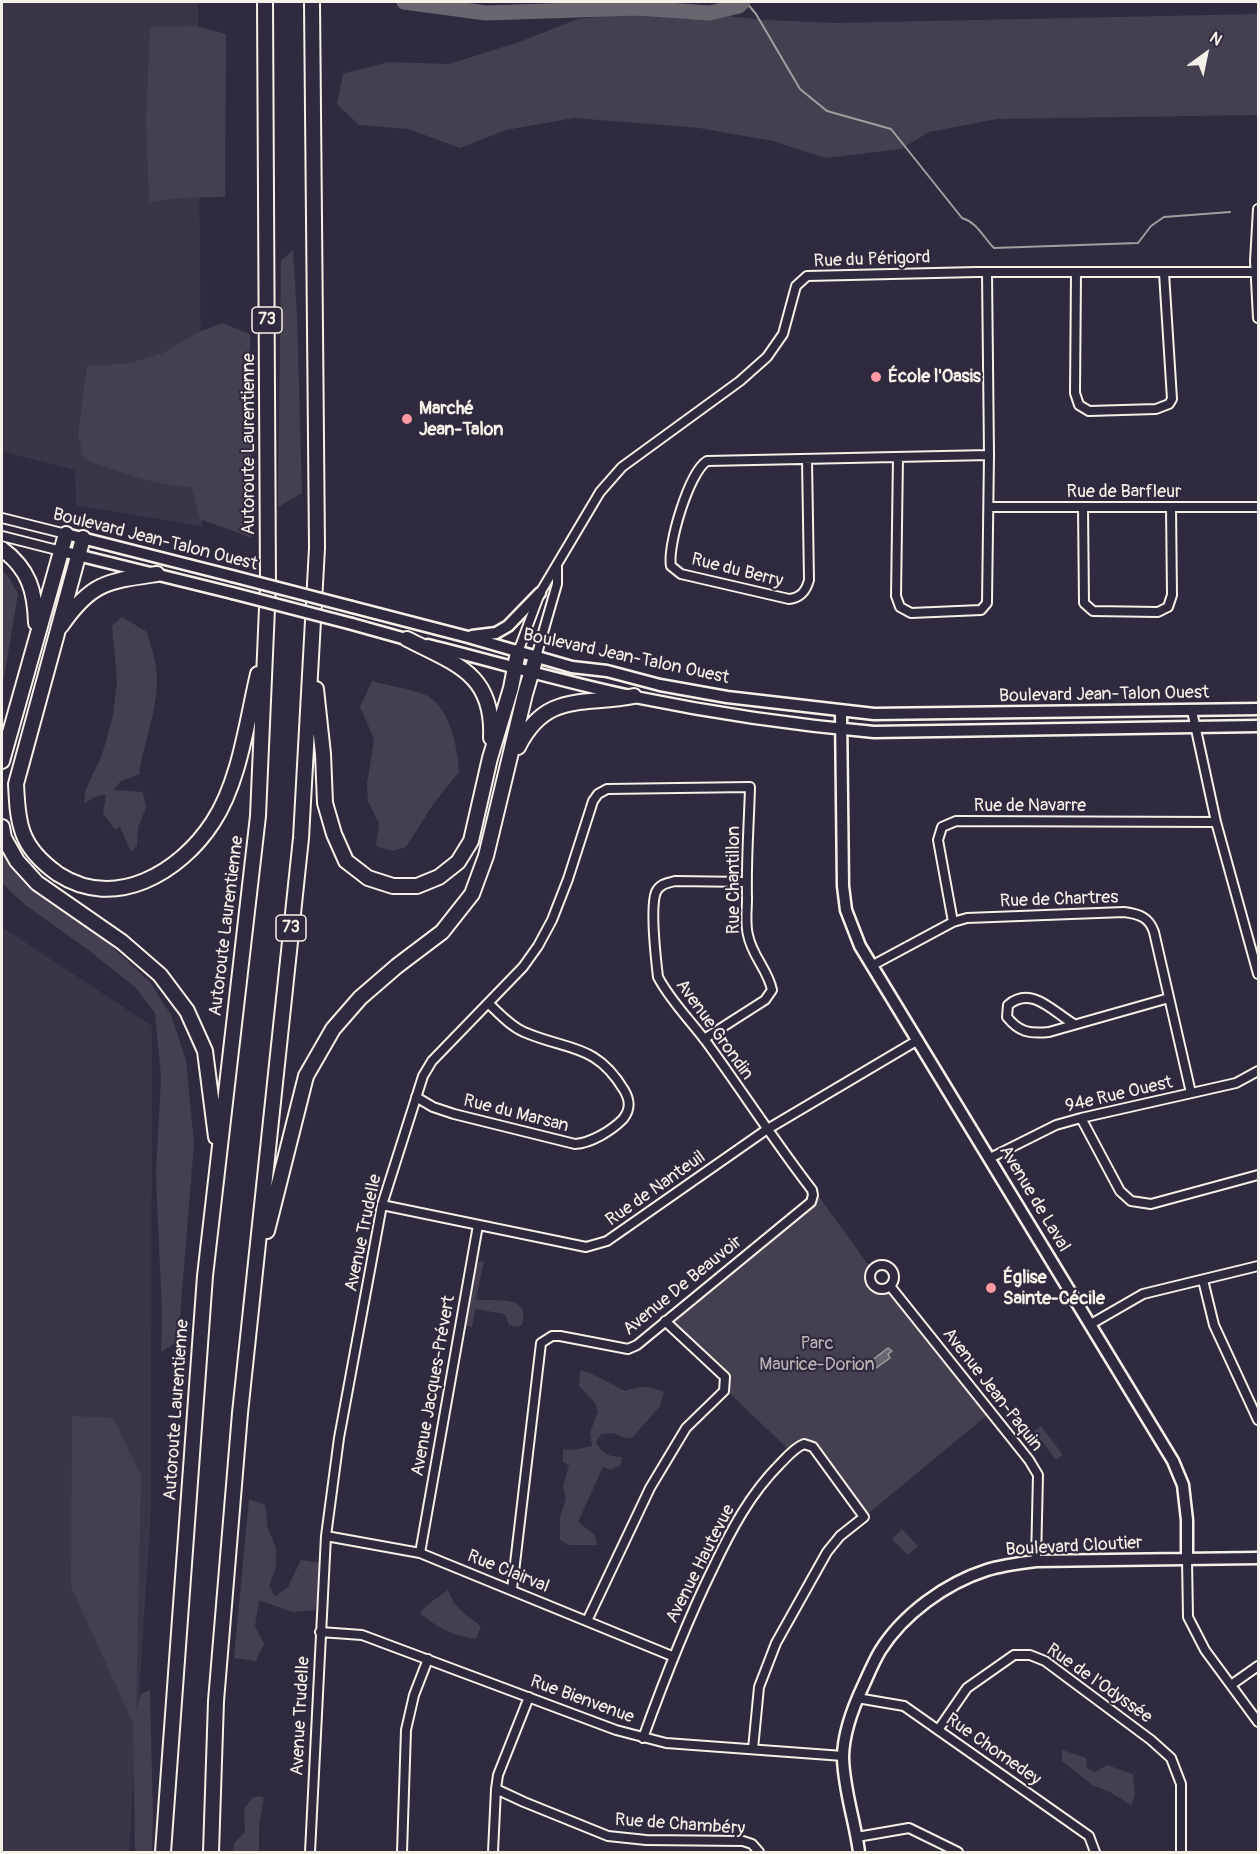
<!DOCTYPE html>
<html>
<head>
<meta charset="utf-8">
<style>
  body { margin:0 }
  #map { position:relative; width:1260px; height:1854px; overflow:hidden; background:#2f2a3d; font-family:Pangolin,sans-serif }
  canvas { display:block }
  .frame { position:absolute; inset:0; border:3px solid #f4f1e8; pointer-events:none }
  .north { position:absolute; left:1176px; top:24px; width:60px; height:60px; -webkit-text-stroke:4px #2f2a3d; paint-order:stroke; rotate:33deg; font-size:16px; font-weight:700; line-height:24px; text-align:center; color:#f4f1e8 }
  .north::after { content:''; display:block; margin:auto; width:21px; height:27px; background:#f4f1e8; clip-path:polygon(50% 0,100% 100%,50% 72%,0 100%) }
</style>
</head>
<body>
<div id="map">
<canvas width="1260" height="1854"></canvas>
<div class="frame"></div>
<div class="north">N</div>
</div>
<script>
const context = document.querySelector('canvas').getContext('2d');
context.lineJoin = 'round';
function fillPath(path, color) { context.fillStyle = color; context.fill(path, 'evenodd'); }
function strokePath(path, color, width, dash) { context.strokeStyle = color; context.lineWidth = width; context.lineCap = dash ? 'butt' : 'round'; context.setLineDash(dash || []); context.stroke(path); }
function write(font, color, halo, rows, align = 'center') {
  context.font = font + ' Pangolin,sans-serif'; context.lineWidth = 4.5; context.setLineDash([]); context.textBaseline = 'middle'; context.strokeStyle = halo; context.fillStyle = color; for (const [text, x, y, turn = 0] of rows) {
    context.save(); context.translate(x, y); context.rotate((+turn || 0) * Math.PI / 180); context.textAlign = isNaN(turn) ? turn : align; if (halo) context.strokeText(text, 0, 0); context.fillText(text, 0, 0); context.restore();
  }
}
const built = new Path2D(`
  M2 2H198L202 526 76 505 75 470 5 452 2 453Z
  M2 927 152 1026 151 1509 129 1852H2Z`);
const green = new Path2D(`
  M666 10 767 20 835 23 1258 14V115L997 119 929 132 901 149 825 158 773 141 699 128 574 118 506 130 460 148 408 129 359 125 337 104 343 74 388 62 449 64 519 42 578 19Z
  M196 26 226 34 225 197 180 198 149 202 146 123 150 27Z
  M293 250 297 316 302 493 278 507 281 261Z
  M222 323 250 334 252 538 200 519 192 487C153 485 120 472 84 459L78 434 87 366 131 363 163 353 199 332Z
  M2 570 9 578 18 594 2 689Z
  M122 617 147 632C150 644 155 656 156 668 161 701 144 741 139 774L120 782 114 790 143 792 146 808 138 827 137 846 131 852 120 827 115 829 103 814 106 795 97 796 84 803 85 791 102 755 113 716 117 681 112 626Z
  M372 681C389 686 407 688 423 694 449 703 458 747 459 772L434 803 406 847 392 851 376 846 379 823 368 801 367 784 374 739 360 707Z
  M2 843 8 861 39 892 106 941 150 982 171 1015 186 1060 194 1143 178 1341 161 1352 162 1315 156 1175 161 1077 155 1013 136 988 83 946 24 904 2 883Z
  M812 1190 820 1198 867 1263 874 1267 870 1274 871 1283 878 1289 890 1286 991 1412 864 1517 813 1447 804 1444 792 1452 787 1448 725 1389V1377L665 1321 809 1205Z
  M484 1261 476 1299C493 1303 532 1292 522 1325L518 1327 509 1325 505 1314 475 1309 472 1327 464 1325 474 1264Z
  M580 1371 588 1372 625 1391C639 1385 650 1386 664 1392L660 1406 632 1438H625L614 1433 601 1434 596 1442C603 1454 609 1457 622 1457L621 1465 611 1470 603 1467 578 1522 594 1534 598 1545H569L560 1540V1517L566 1499 563 1486 569 1465 563 1462V1449L574 1450 592 1446 590 1432 598 1412 595 1403 579 1386Z
  M72 1416 113 1418 141 1476 136 1710 141 1694 150 1690 153 1817 152 1852H135L133 1723 71 1586Z
  M1041 1426 1063 1455 1056 1460 1034 1431Z
  M249 1499 265 1505 268 1529 276 1548V1567L269 1586 275 1596 288 1587 301 1560 324 1563 315 1610 292 1612 259 1600 255 1626 264 1644 256 1661 234 1658Z
  M902 1529 918 1546 908 1555 892 1539Z
  M448 1590C453 1607 467 1616 481 1626L476 1639C451 1635 439 1629 420 1613 428 1602 438 1598 448 1590Z
  M1062 1750 1086 1758 1087 1768 1095 1772 1107 1765 1133 1774 1135 1795 1131 1805 1110 1792 1092 1785 1062 1761Z
  M259 1796 264 1798 259 1825V1852H233L234 1843 245 1832 244 1809 252 1798Z`);
const water = new Path2D(`
  M888 1348 892 1351 888 1354 890 1358 876 1368 871 1361Z`);
const stream = new Path2D(`
  M746 2 756 14 800 89 827 111 891 129 962 218C978 223 982 236 994 248L1138 243 1151 226 1164 217 1230 212`);
const river = new Path2D(`
  M404 2 486 13 638 8 710 13 739 6 743 2`);
const street = new Path2D(`
  M1258 209 1255 261 1258 318
  M1076 272 1075 393 1079 405 1089 411 1156 409 1169 404 1172 399 1164 273
  M898 457 896 596 900 607 911 613 981 610 987 603 989 455 987 272
  M807 460 809 580C806 591 801 598 789 599L681 574 671 566C667 546 689 472 707 461L989 455
  M989 507H1258
  M1083 507 1084 603 1093 611 1158 612 1168 607 1172 595 1171 507
  M2 518 66 534
  M2 536 61 551
  M518 652 540 593 600 492 622 467 740 381 767 357 783 334 796 286 807 276 977 272H1258
  M536 657 557 584V567
  M1192 711 1216 822 1258 974
  M953 922 938 840 942 827 956 821 1216 822
  M873 965 953 922 967 918 1124 912C1139 914 1149 917 1154 932L1191 1093
  M1074 1024C1053 1012 1032 985 1008 1005L1007 1017C1019 1032 1029 1034 1049 1032L1169 998
  M416 1097 433 1107 454 1114 575 1144C591 1143 611 1131 623 1119 631 1109 630 1100 624 1090 596 1043 568 1051 524 1032 510 1026 499 1013 488 1003
  M1081 1118 1120 1191 1131 1201 1151 1204 1258 1175
  M990 1158 1056 1125 1081 1118 1236 1083 1258 1071
  M382 1205 586 1247 607 1241 766 1130 918 1040
  M870 1277a12 12 0 1 1 24 0a12 12 0 1 1-24 0Z
  M1203 1280 1214 1325 1258 1420
  M890 1286 1029 1460 1038 1475 1036 1561
  M1091 1324 1143 1294 1258 1266
  M326 1536 420 1553 672 1656
  M420 1553 478 1225
  M1187 1559 1188 1617 1205 1650 1258 1722
  M512 1589 541 1343 552 1336H560L628 1349 637 1345 811 1202 813 1195 812 1190C774 1141 741 1089 705 1040 689 1019 670 1000 658 977 656 960 650 907 656 892 660 884 667 883 675 881L746 882
  M587 1621 650 1488 686 1428 724 1391 725 1377 665 1321
  M320 1632 362 1635 616 1730 666 1743 843 1756
  M1231 1685 1258 1666
  M857 1698 904 1706 1089 1836 1095 1852
  M938 1730 967 1688 1014 1655H1030L1045 1661 1151 1740 1171 1758 1181 1784V1852
  M643 1738C664 1680 686 1623 713 1568 731 1530 750 1494 780 1464 787 1457 794 1448 804 1444L813 1447 864 1517 840 1536 827 1552 776 1643 759 1687 753 1749
  M496 1789 524 1802 608 1836 646 1840 743 1841 752 1844 759 1852
  M857 1837 909 1828 958 1852
  M310 1852 326 1536 339 1438 382 1205 423 1076 432 1061 523 967 538 946 552 920 568 879 593 801 598 794 607 789 750 787C749 824 746 861 747 898 747 910 745 924 748 935 752 956 768 970 772 990L765 1000 704 1039
  M402 1852 406 1730 414 1695 428 1659
  M493 1852 496 1789 498 1775 529 1697`);
const secondary = new Path2D(`
  M66 534 232 576
  M61 551 232 593
  M352 607 468 637 572 667 607 671 660 685 727 697 874 714 1258 709
  M352 624 413 641
  M472 636 496 633 508 626 540 593
  M428 645C497 662 566 683 635 697 713 713 794 725 874 732L1258 726
  M841 711 843 886 846 910 860 946 1173 1461 1183 1485 1187 1520V1559
  M859 1852C855 1821 844 1791 843 1758 843 1735 854 1705 864 1684 869 1673 874 1661 880 1651 903 1614 946 1583 987 1570 1003 1565 1020 1563 1036 1561L1258 1558`);
const highway = new Path2D(`
  M83 538 16 784C17 800 17 817 23 833 29 850 44 864 58 874 115 911 180 873 213 822 240 781 247 720 258 674
  M2 549C29 569 35 591 36 623
  M61 626C91 582 108 581 157 574
  M407 639C456 664 494 674 491 738
  M316 689 323 754 325 803 334 834 346 861 368 878 393 886H417L439 877 458 862 471 841 490 758 511 688 518 652
  M518 747C546 691 583 706 634 696
  M2 761 66 534
  M2 827 4 838 17 861 37 883 122 942 160 975 187 1011 205 1051 216 1137
  M267 1231 306 1076 333 1029 360 998 397 966 442 932 472 894 486 856 525 694 536 657
  M163 1852 205 1276 258 816 268 585 265 2
  M211 1852 216 1701 240 1413 301 838 317 548 312 2`);
const secondaryBridge = new Path2D(`
  M232 576 352 607
  M232 593 352 624`);
const markers = [
  [876,377,6,"#ff9aa2"],
  [407,419,6,"#ff9aa2"],
  [991,1288,6,"#ff9aa2"]
];
const shields = [
  [267,320,30],
  [291,928,30]
];
const shieldNames = [
  ["73",267,320],
  ["73",291,928]
];
const streetNames = [
  ["Rue du Périgord",872,260,-2],
  ["Autoroute Laurentienne",249,444,-90],
  ["Rue de Barfleur",1124,492],
  ["Boulevard Jean-Talon Ouest",155,540,14],
  ["Rue du Berry",737,571,14],
  ["Boulevard Jean-Talon Ouest",626,657,12],
  ["Boulevard Jean-Talon Ouest",1104,695,-1],
  ["Rue de Navarre",1030,806],
  ["Rue Chantillon",734,880,-90],
  ["Rue de Chartres",1059,900,-2],
  ["Autoroute Laurentienne",227,926,-83],
  ["Avenue Grondin",714,1030,54],
  ["94e Rue Ouest",1119,1095,-13],
  ["Rue du Marsan",516,1114,14],
  ["Rue de Nanteuil",656,1189,-35],
  ["Avenue de Laval",1034,1199,59],
  ["Avenue Trudelle",364,1233,-78],
  ["Avenue De Beauvoir",683,1286,-39],
  ["Avenue Jacques-Prévert",434,1386,-80],
  ["Avenue Jean-Paquin",992,1390,52],
  ["Autoroute Laurentienne",177,1410,-86],
  ["Boulevard Cloutier",1074,1547,-3],
  ["Avenue Hautevue",701,1564,-63],
  ["Rue Clairval",508,1572,22],
  ["Rue de l'Odyssée",1099,1684,35],
  ["Rue Bienvenue",582,1700,20],
  ["Avenue Trudelle",301,1716,-87],
  ["Rue Chomedey",993,1750,35],
  ["Rue de Chambéry",680,1825,4]
];
const poiNames = [
  ["École l'Oasis",888,377],
  ["Marché",419,409],
  ["Jean-Talon",419,430],
  ["Église",1003,1278],
  ["Sainte-Cécile",1003,1299]
];
const parkNames = [
  ["Parc",817,1344],
  ["Maurice-Dorion",817,1365]
];
fillPath(built, '#3b3647');
fillPath(green, '#454050');
fillPath(water, '#6a6670');
strokePath(water, '#a19ea0', 1.5);
strokePath(stream, '#a19ea0', 2);
strokePath(river, '#6a6670', 15);
strokePath(street, '#f4f1e8', 12);
strokePath(secondary, '#f4f1e8', 15);
strokePath(highway, '#f4f1e8', 18);
strokePath(street, '#2f2a3d', 8);
strokePath(secondary, '#2f2a3d', 10);
strokePath(highway, '#2f2a3d', 14);
strokePath(secondaryBridge, '#f4f1e8', 15, []);
strokePath(secondaryBridge, '#2f2a3d', 10);
for (const [x, y, r, color] of markers) { const dot = new Path2D(); dot.arc(x, y, r, 0, 2 * Math.PI); context.fillStyle = color; context.fill(dot); strokePath(dot, '#2f2a3d', 2); }
for (const [x, y, w] of shields) { const box = new Path2D(); box.roundRect(x - w / 2, y - 13, w, 26, 4.5); context.fillStyle = '#2f2a3d'; context.fill(box); strokePath(box, '#f4f1e8', 1.5); }
write('bold 16px', '#f4f1e8', null, shieldNames);
write('18px', '#f4f1e8', '#2f2a3d', streetNames);
write('bold 18px', '#f4f1e8', '#2f2a3d', poiNames, 'left');
write('18px', '#b7b3b3', '#2f2a3d', parkNames);
</script>
</body>
</html>
